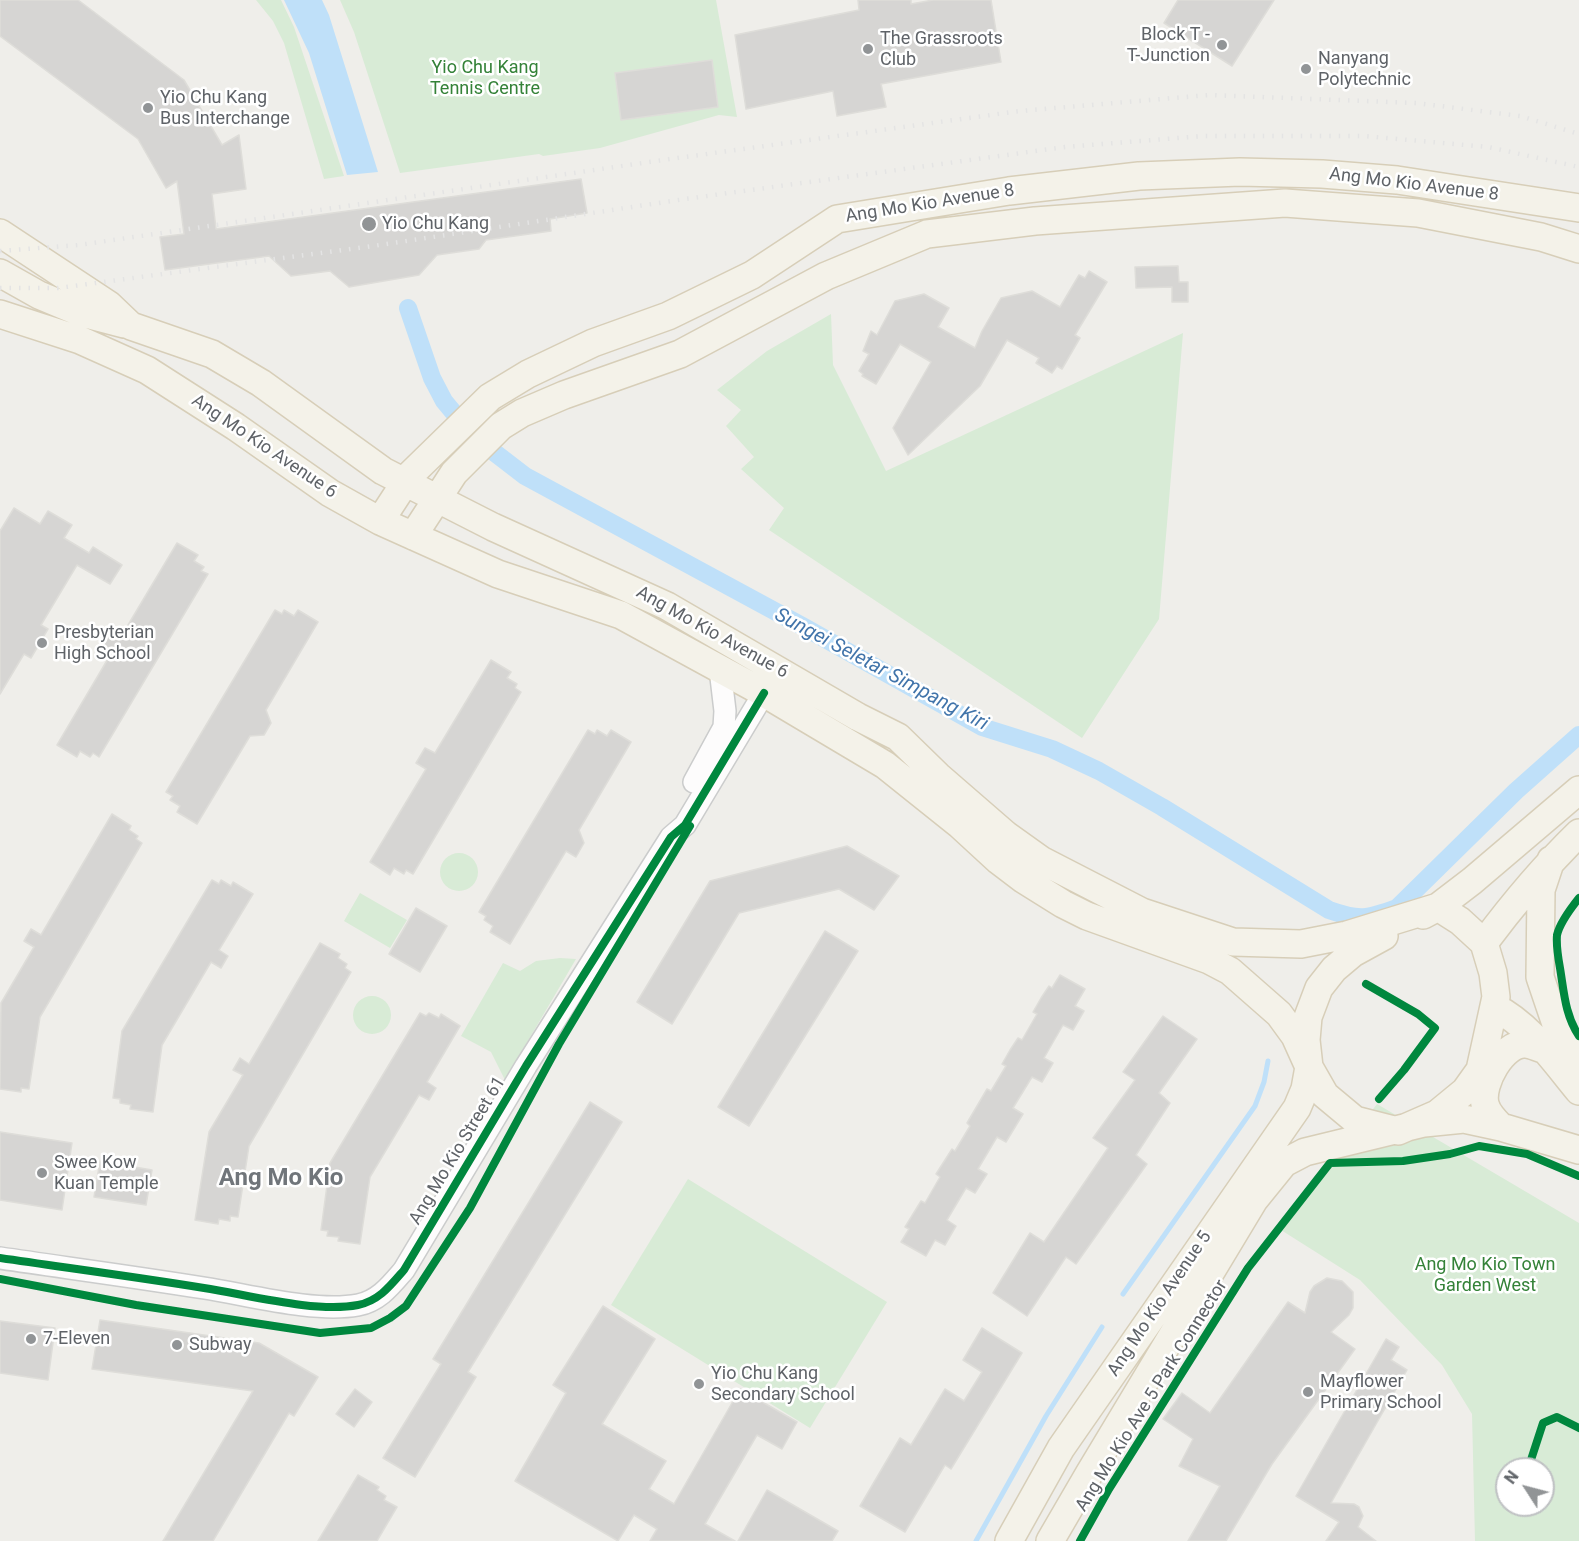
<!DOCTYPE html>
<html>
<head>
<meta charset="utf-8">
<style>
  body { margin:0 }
  #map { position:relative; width:1579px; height:1541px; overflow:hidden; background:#efeeea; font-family:Roboto,sans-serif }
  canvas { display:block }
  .north { position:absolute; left:1495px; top:1457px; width:60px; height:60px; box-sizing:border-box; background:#fff; border:2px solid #bfc1c3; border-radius:50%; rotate:306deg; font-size:16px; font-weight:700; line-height:24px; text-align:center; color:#5f6368 }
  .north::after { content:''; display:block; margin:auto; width:21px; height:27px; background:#919496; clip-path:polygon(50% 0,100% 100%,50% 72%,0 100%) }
</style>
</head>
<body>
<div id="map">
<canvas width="1579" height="1541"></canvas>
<div class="north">N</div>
</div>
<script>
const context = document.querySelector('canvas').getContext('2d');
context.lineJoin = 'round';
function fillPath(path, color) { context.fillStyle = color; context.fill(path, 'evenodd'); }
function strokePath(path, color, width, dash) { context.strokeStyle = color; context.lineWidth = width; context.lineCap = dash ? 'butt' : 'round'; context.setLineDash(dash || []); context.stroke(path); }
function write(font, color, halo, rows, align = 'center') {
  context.font = font + ' Roboto,sans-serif'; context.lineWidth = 5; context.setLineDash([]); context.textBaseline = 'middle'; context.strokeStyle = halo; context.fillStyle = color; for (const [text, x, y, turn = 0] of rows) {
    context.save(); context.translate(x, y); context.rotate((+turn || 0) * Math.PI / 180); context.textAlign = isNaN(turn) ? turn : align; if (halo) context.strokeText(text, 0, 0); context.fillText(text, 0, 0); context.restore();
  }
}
const green = new Path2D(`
  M256 0H281L294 27 344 176 324 179 284 43 273 21Z
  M340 0H716L737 117 719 115 600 148 543 156 539 154 400 173 354 32Z
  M831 314 833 365 886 471 1183 333 1159 619 1082 738 769 530 784 508 741 469 754 457 726 426 741 410 717 390 767 351Z
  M440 872a19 19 0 1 1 38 0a19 19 0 1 1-38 0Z
  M360 893 407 920 390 948 344 921Z
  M560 958 576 959 505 1080 491 1052 461 1036 503 963 520 971 536 961Z
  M353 1015a19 19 0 1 1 38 0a19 19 0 1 1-38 0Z
  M1377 1104 1579 1223V1541H1475L1472 1414 1442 1365 1360 1280 1281 1230ZM1507 1469H1543V1505H1507Z
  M688 1179 887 1302 810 1428 611 1305Z`);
const water = new Path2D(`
  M284 0H322L329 15 378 172 347 175 309 53Z`);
const stream = new Path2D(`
  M1267 871 1273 881
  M1123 1294 1255 1106 1264 1082 1268 1061
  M976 1541 1046 1416 1102 1327`);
const canal = new Path2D(`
  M408 308 432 378 444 401 473 436 525 476 804 627 982 727 1052 749 1099 771 1162 807 1329 910C1360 921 1367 919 1397 908L1516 791 1579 735`);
const building = new Path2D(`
  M0 0H78L184 80 222 145 239 135 246 189 212 194 216 229 581 179 587 213 550 219 551 231 486 240 479 249 437 255 419 275 349 287 330 271 291 276 269 256 165 270 160 237 184 234 177 181 166 188 138 139 0 36Z
  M858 0H911V4L933 0H991L1001 62 881 84 886 107 837 116 833 91 746 109 735 35 859 10Z
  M1178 0H1274L1232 66 1164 23Z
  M712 60 718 107 621 120 615 73Z
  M1178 266 1179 282H1188V302H1172V287L1136 288 1135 267Z
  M1089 271 1107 282 1075 335 1080 338 1062 369 1057 366 1052 373 1036 363 1039 358 1007 340 980 386 908 455 893 428 931 362 900 344 876 384 862 376 863 374 859 371 869 354 863 351 871 331 877 335 895 301 924 294 949 308 938 327 975 348 982 331 1001 298 1032 291 1060 307 1079 275 1085 278Z
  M14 508 40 524 48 511 72 525 64 538 89 553 93 547 122 565 110 584 77 565 41 625 48 629 31 658 24 654 0 694V531Z
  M177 543 198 555 194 561 204 567 201 571 208 574 99 757 93 753 90 757 80 751 77 757 57 745 112 652 102 646 111 632 125 630Z
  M275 610 282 614 284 610 294 616 298 610 318 622 266 710 271 723 264 735 250 736 197 824 177 812 180 806 170 800 173 796 166 792Z
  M491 660 511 672 507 678 517 684 515 688 521 692 413 874 406 870 404 874 394 868 390 875 370 862 426 769 416 763 425 748 435 753Z
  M588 730 595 734 597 730 607 736 611 730 631 742 579 830 584 843 576 857 566 851 510 944 490 932 493 926 484 920 486 916 479 912Z
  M112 814 131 826 129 830 138 836 136 839 142 843 40 1017 29 1089 21 1088V1092L0 1089 1 1003 34 947 24 941 31 929 41 935Z
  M847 846 899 876 874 910 839 889 739 913 672 1024 637 1002 710 881Z
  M212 880 219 884 221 880 231 886 233 882 253 894 219 950 228 956 221 968 211 962 162 1045 153 1112 130 1109 131 1105 120 1103V1099L113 1098 122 1031Z
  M416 908 447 926 420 972 389 954Z
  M825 931 858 951 749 1126 718 1107Z
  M320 943 340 954 338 958 347 964 345 968 351 972 249 1146 238 1217 230 1216V1221L219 1219 218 1224 195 1220 209 1132 243 1075 233 1070 240 1058 249 1064Z
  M1060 975 1085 989 1075 1006 1084 1011 1073 1030 1063 1025 1044 1058 1053 1063 1042 1082 1032 1077 1013 1108 1023 1114 1006 1142 997 1137 978 1169 987 1174 975 1193 966 1188 947 1220 956 1226 945 1245 935 1240 926 1256 901 1242 909 1229 905 1227 921 1201 925 1203 940 1177 936 1174 952 1149 955 1151 970 1126 967 1123 987 1089 991 1091 1006 1066 1002 1064 1010 1050 1018 1038 1022 1040 1037 1014 1033 1012 1041 998 1049 986 1052 988Z
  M420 1013 426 1016 429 1013 439 1018 441 1014 460 1026 427 1082 436 1088 429 1100 419 1095 370 1177 360 1244 338 1241 339 1237 327 1236 328 1231 321 1230 330 1163Z
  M1163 1016 1197 1039 1159 1093 1170 1103 1136 1155 1147 1164 1076 1264 1066 1257 1027 1316 993 1293 1030 1233 1044 1242 1108 1148 1093 1138 1135 1080 1123 1072Z
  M590 1102 622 1122 468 1372 476 1377 415 1477 383 1458 441 1364 433 1359Z
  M0 1132 72 1143 62 1210 0 1200Z
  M100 1161 152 1170 146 1205 94 1197Z
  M1327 1278 1342 1281 1353 1292V1308L1349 1315 1331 1332 1355 1349 1272 1464 1226 1541H1188L1220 1486 1179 1466 1193 1439 1163 1419 1182 1393 1210 1413 1288 1302 1305 1313 1310 1292 1314 1286Z
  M603 1306 655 1339 602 1424 666 1461 649 1489 674 1504 740 1389 797 1422 782 1449 757 1435 705 1524 735 1541H650L657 1529 634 1515 618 1541 515 1481 566 1393 553 1385Z
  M100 1320 259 1343 318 1377 294 1416 289 1413 213 1541H163L253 1391 92 1369Z
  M0 1321 55 1328 48 1380 0 1373Z
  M982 1328 1022 1353 951 1469 945 1465 905 1532 860 1506 900 1438 911 1445 945 1389 964 1401 982 1372 963 1360Z
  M1386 1339 1399 1347 1391 1360 1407 1370 1331 1503 1354 1504 1359 1507 1363 1516 1358 1527 1376 1541H1326L1339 1522 1296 1496Z
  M355 1389 372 1402 354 1427 336 1414Z
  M358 1475 379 1487 377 1490 386 1496 384 1500 397 1507 377 1541H318Z
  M767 1490 838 1531 832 1541H738Z`);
const minor = new Path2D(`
  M694 782 724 727 725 711 720 669
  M0 1258C68 1268 136 1277 204 1288 249 1295 315 1313 358 1305 379 1301 391 1285 404 1270L526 1066 671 837 685 825 764 693`);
const major = new Path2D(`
  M0 233 109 305 131 326 212 354 261 383 383 471 493 527 667 606 858 717 898 737 938 776 1006 835 1041 860 1142 912 1233 942 1301 944 1347 935 1438 907
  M0 273 39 295 82 313 124 324
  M0 314 80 340 147 370 236 427 330 493 380 521 498 574 621 615 764 693 885 765 960 825 998 860 1023 879 1063 904 1087 916 1209 960 1230 971 1279 1014 1295 1036 1309 1067
  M380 521 410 475 490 397 528 374 593 343 668 316 752 275 837 219 1009 191 1139 176 1240 172 1322 174 1397 180 1579 208
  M413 536 454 473 501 426 522 413 564 395 680 354 826 276 927 234 1035 221 1285 203 1418 213 1541 237 1579 249
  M1551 860 1541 890 1540 977 1561 1039 1579 1063
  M1423 915 1438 907 1472 881 1579 790
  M1384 936 1353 953 1334 969 1319 988 1308 1017 1306 1040 1309 1067 1325 1095 1355 1120 1398 1131 1437 1114 1465 1091 1480 1070 1496 997 1493 973 1484 943 1460 921 1438 907
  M1484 943C1513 904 1544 867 1579 833
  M1494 1007C1530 1025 1554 1061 1579 1091
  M1501 1127C1494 1120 1487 1113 1485 1104 1480 1084 1503 1043 1525 1044 1531 1044 1538 1048 1543 1049
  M1009 1541 1061 1448 1297 1108 1305 1089 1309 1067
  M1050 1541 1089 1474 1254 1200 1284 1163 1305 1152 1424 1123 1464 1119 1501 1127 1579 1150`);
const rail = new Path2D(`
  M0 251 79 245 663 160 1020 111 1209 95 1416 103 1520 116 1579 134
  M0 288H58L373 246 685 199 1065 147 1204 136H1364L1488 147 1579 167`);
const cycleway = new Path2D(`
  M1579 898C1571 908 1560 922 1557 935 1556 946 1558 957 1560 968 1564 992 1565 1015 1579 1036
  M1366 984 1418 1014 1435 1028 1404 1070 1379 1099
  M0 1258C68 1268 136 1277 204 1288 249 1295 315 1313 358 1305 379 1301 391 1285 404 1270L526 1066 671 837 685 825 764 693
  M0 1279 136 1305 320 1333 371 1328 390 1318 406 1306 470 1208 559 1044 690 826
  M1528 1469 1543 1423 1557 1417 1579 1428
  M1080 1541 1109 1489 1248 1268 1330 1163 1403 1161 1450 1154 1479 1146 1527 1154 1579 1176`);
const markers = [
  [1222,45,6,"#919496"],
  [868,49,6,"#919496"],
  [1306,69,6,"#919496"],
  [148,108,6,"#919496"],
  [369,224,8,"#919496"],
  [42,643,6,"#919496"],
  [42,1173,6,"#919496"],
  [31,1339,6,"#919496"],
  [177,1345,6,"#919496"],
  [699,1384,6,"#919496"],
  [1308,1392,6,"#919496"]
];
const poiNames = [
  ["Block T -",1210,35,"right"],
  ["T-Junction",1210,56,"right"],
  ["The Grassroots",880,39],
  ["Club",880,60],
  ["Nanyang",1318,59],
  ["Polytechnic",1318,80],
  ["Yio Chu Kang",160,98],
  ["Bus Interchange",160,119],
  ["Yio Chu Kang",382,224],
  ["Presbyterian",54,633],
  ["High School",54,654],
  ["Swee Kow",54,1163],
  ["Kuan Temple",54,1184],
  ["7-Eleven",43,1339],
  ["Subway",189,1345],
  ["Yio Chu Kang",711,1374],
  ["Secondary School",711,1395],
  ["Mayflower",1320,1382],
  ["Primary School",1320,1403]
];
const parkNames = [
  ["Yio Chu Kang",485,68],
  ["Tennis Centre",485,89],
  ["Ang Mo Kio Town",1485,1265],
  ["Garden West",1485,1286]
];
const streetNames = [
  ["Ang Mo Kio Avenue 8",1414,185,7],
  ["Ang Mo Kio Avenue 8",930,204,-9],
  ["Ang Mo Kio Avenue 6",264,447,34],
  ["Ang Mo Kio Avenue 6",712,633,29],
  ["Ang Mo Kio Street 61",458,1151,-59],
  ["Ang Mo Kio Avenue 5",1160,1304,-56],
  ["Ang Mo Kio Ave 5 Park Connector",1152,1396,-58]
];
const waterNames = [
  ["Sungei Seletar Simpang Kiri",881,670,28]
];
const districtNames = [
  ["Ang Mo Kio",281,1179]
];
fillPath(green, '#d8ebd6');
fillPath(water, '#bfe0f9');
strokePath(stream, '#bfe0f9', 5);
strokePath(canal, '#bfe0f9', 18);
fillPath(building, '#d6d5d3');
strokePath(building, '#deddd9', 1.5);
strokePath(minor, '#cbcccc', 24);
strokePath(major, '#d7ceb8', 30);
strokePath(minor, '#fdfcfc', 21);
strokePath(major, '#f4f2e9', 27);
strokePath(rail, '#e4e4e4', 4.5, [1.5, 8]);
strokePath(cycleway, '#00873e', 8);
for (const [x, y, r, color] of markers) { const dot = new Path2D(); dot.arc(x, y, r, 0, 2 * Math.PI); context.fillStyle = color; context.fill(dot); strokePath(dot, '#fff', 2); }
write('18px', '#5f6368', '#fff', poiNames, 'left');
write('18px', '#348238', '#fff', parkNames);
write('18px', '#5f6368', '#fff', streetNames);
write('italic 20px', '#4174aa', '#fff', waterNames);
write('bold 24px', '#70757a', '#fff', districtNames);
</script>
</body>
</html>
